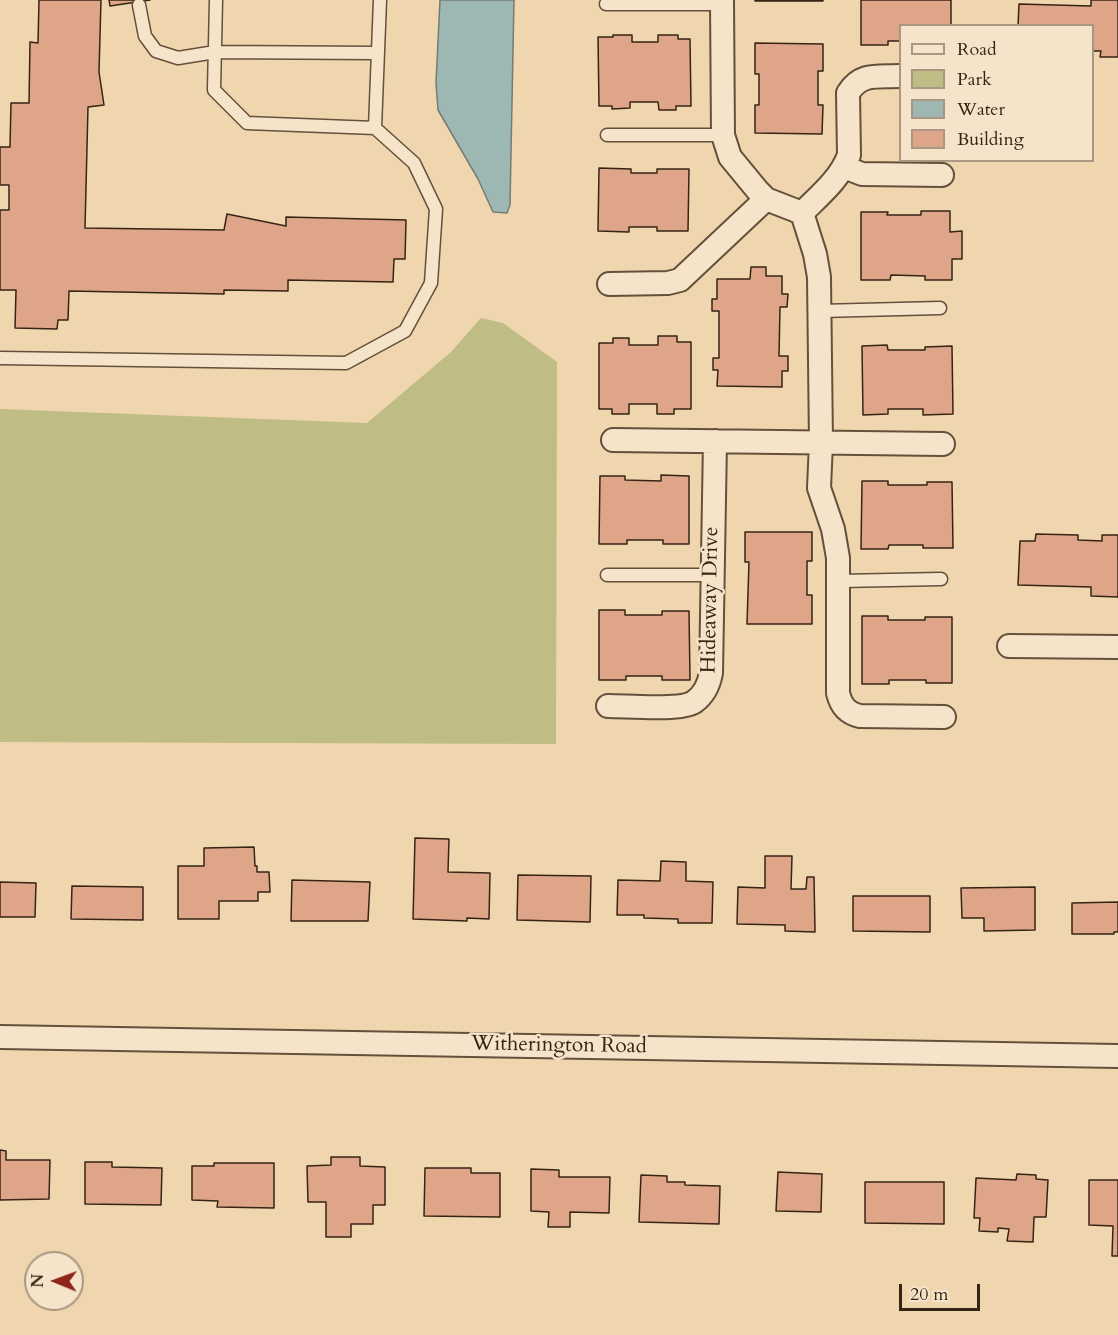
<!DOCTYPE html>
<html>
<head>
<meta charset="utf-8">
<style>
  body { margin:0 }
  #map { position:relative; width:1118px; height:1335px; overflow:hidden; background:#f0d6ae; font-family:Cardo,serif }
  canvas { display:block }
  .legend { position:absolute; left:899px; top:24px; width:195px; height:138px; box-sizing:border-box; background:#f5e4ca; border:2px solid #a99782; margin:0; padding:8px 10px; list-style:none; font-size:18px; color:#362415 }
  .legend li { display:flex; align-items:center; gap:12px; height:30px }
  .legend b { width:30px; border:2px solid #a99782 }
  .north { position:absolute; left:24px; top:1251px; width:60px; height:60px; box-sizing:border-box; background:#f5e4ca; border:2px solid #a99782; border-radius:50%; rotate:271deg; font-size:16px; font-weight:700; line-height:24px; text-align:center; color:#362415 }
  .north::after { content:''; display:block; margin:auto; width:21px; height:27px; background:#8f2418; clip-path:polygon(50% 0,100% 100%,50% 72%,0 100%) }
  .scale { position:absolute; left:899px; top:1284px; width:81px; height:27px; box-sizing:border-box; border:3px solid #362415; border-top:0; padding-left:8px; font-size:18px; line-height:21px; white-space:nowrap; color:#362415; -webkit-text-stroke:4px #f5e4ca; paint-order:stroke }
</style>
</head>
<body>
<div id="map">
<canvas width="1118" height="1335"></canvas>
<ul class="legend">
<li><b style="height:8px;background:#f5e4ca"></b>Road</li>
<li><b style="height:16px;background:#bfbc86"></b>Park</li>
<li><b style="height:16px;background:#9db7b3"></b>Water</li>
<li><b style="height:16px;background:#dfa589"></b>Building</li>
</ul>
<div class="north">N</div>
<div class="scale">20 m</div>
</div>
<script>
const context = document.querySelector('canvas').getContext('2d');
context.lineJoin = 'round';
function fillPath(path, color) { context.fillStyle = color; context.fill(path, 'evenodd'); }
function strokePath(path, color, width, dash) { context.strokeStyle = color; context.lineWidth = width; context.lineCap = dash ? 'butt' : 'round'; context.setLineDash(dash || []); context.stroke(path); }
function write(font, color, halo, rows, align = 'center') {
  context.font = font + ' Cardo,serif'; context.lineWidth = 5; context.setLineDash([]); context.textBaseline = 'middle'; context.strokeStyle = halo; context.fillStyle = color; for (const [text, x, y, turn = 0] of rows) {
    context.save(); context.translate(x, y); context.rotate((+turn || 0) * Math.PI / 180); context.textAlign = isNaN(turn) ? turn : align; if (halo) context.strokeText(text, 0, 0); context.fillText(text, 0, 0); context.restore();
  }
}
const green = new Path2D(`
  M481 318 503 323 557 362 556 744 0 742V409L367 423 451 352Z`);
const water = new Path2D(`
  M440 0H514L510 205 507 213 493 212 478 179 438 110 436 83Z`);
const building = new Path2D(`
  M39 0H101L99 72 104 105 88 107 85 228 224 230 227 214 286 226V217L406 220 405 259H394L393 282 288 280V291L224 290V294L69 291 68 320H58L57 329 15 328 16 290H0V210H9V185H0V147H10L11 103H29L30 42 38 43Z
  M109 0H150L110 6Z
  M755 0H823V1H755Z
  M861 0H951V26H900V41H888V45H861Z
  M1091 0H1118V57H1100L1101 51H1092V26H1018L1019 4 1091 6Z
  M613 35H632V42H658V35H678V39H690L691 106H676V110H659L658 102H630V108L612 109V106H599L598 37H613Z
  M755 43 823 44V71H818V105H823L822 134 755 133V105H759V74H755Z
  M599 168 631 169V173H657V169H689L688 231H657V227H629V232L598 231Z
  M921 211H950V232L962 231V259H952V280H925V276L891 275 890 280H861V212H888L887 215H921Z
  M751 267H766V276H782V294H788L787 307H780L779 356H788V371H782V387L717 386 718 370H713V358H719V311H712V299H717V279H750Z
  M658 336H677V342H691V409H674V414H657V404H629V414H612V409H599V343H613V338H629V345H658Z
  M887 345 888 350H925V347L952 346 953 414 923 415V409H888V414L863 415 862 346Z
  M661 475 689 476V544H663V540H627V544H599L600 476H625V480L661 481Z
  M862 481H888V485H927V482H952L953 548H923V545H889L888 549H861Z
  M745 532H812V561H807V595H812V624H747L749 562H745Z
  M1036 534 1078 535V540L1102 541V535H1118V597L1091 596V587L1018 585 1020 541H1035Z
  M599 610H625V615H662V611H689L690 680H662V676H626V680H599Z
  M862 616H888V620H925V617H952V683H926V680H889V684H862Z
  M415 838 449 839 448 872 490 873 489 919 467 918V921L413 919Z
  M254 847 255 866H257V872H269L270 892H258V901H219V919H178V866H204V848Z
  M765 856H792L791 889H806L807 877H814L815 932 785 931V925L737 924 738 887 765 888Z
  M661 861 686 862V881L713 882 712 923H678V919L644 918V915H617L618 880 660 881Z
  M518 875 591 876 590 922 517 920Z
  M292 880 370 882 368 921H291Z
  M0 882 36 883 35 917H0Z
  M72 886 143 887V920L71 919Z
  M1035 887V930L984 931V918H962L961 888Z
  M853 896H930V932L853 931Z
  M1118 902V932H1114V934H1072V903Z
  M0 1150 6 1151V1160H50L49 1199 0 1200Z
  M331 1157H360V1166L385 1167V1205H373V1224H351V1237H326V1202H308L307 1166 331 1165Z
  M85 1162H112V1167L162 1168 161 1205 85 1204Z
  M214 1163H274V1208L217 1207 218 1201 192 1200V1166H214Z
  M425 1168H471V1173H500V1217L424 1216Z
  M531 1169 559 1170V1177H610L609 1213 570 1212V1227H548L549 1212 531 1211Z
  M778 1172 822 1174 821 1212 776 1211Z
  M1017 1174 1036 1175V1179L1048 1180 1046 1217H1034L1033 1242 1007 1241 1009 1229 998 1228V1232L979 1231 980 1218H974L976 1178 1016 1180Z
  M641 1175 667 1176V1182H685V1185L720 1186 719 1224 639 1222Z
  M1089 1180H1118V1256H1112L1113 1226 1089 1225Z
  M865 1182H944V1224L865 1223Z`);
const service = new Path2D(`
  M606 4H722
  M139 5 145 36 156 51 178 58 215 52 378 53
  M375 128 380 0
  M607 135H723
  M820 311 940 308
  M0 358 346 363 405 331 431 283 436 209 414 163 375 128 247 123 214 90 216 0
  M607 575H711
  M840 581 941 579`);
const minor = new Path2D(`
  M722 0 723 135 730 157 758 191 766 199 802 213
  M844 167 862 174 942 175
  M802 213 815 254 819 277 821 443 819 488 833 529 838 558V693C841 706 847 713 860 716L944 717
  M802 213C820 195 840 179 849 155L848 93C861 72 878 77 900 76
  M609 284 668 283 680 280 766 199
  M613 440 943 444
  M1009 646 1118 647
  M608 706C628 706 680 711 694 702 704 695 709 684 711 673L715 441
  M0 1037 1118 1056`);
const streetNames = [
  ["Hideaway Drive",711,600,-89],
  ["Witherington Road",559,1046,1]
];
fillPath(green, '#bfbc86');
fillPath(water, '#9db7b3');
strokePath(water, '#747c74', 1.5);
fillPath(building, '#dfa589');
strokePath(building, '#362415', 1.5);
strokePath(service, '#64503b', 15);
strokePath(minor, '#64503b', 26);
strokePath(service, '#f5e4ca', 12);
strokePath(minor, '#f5e4ca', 22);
write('21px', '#362415', '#f5e4ca', streetNames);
</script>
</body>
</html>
